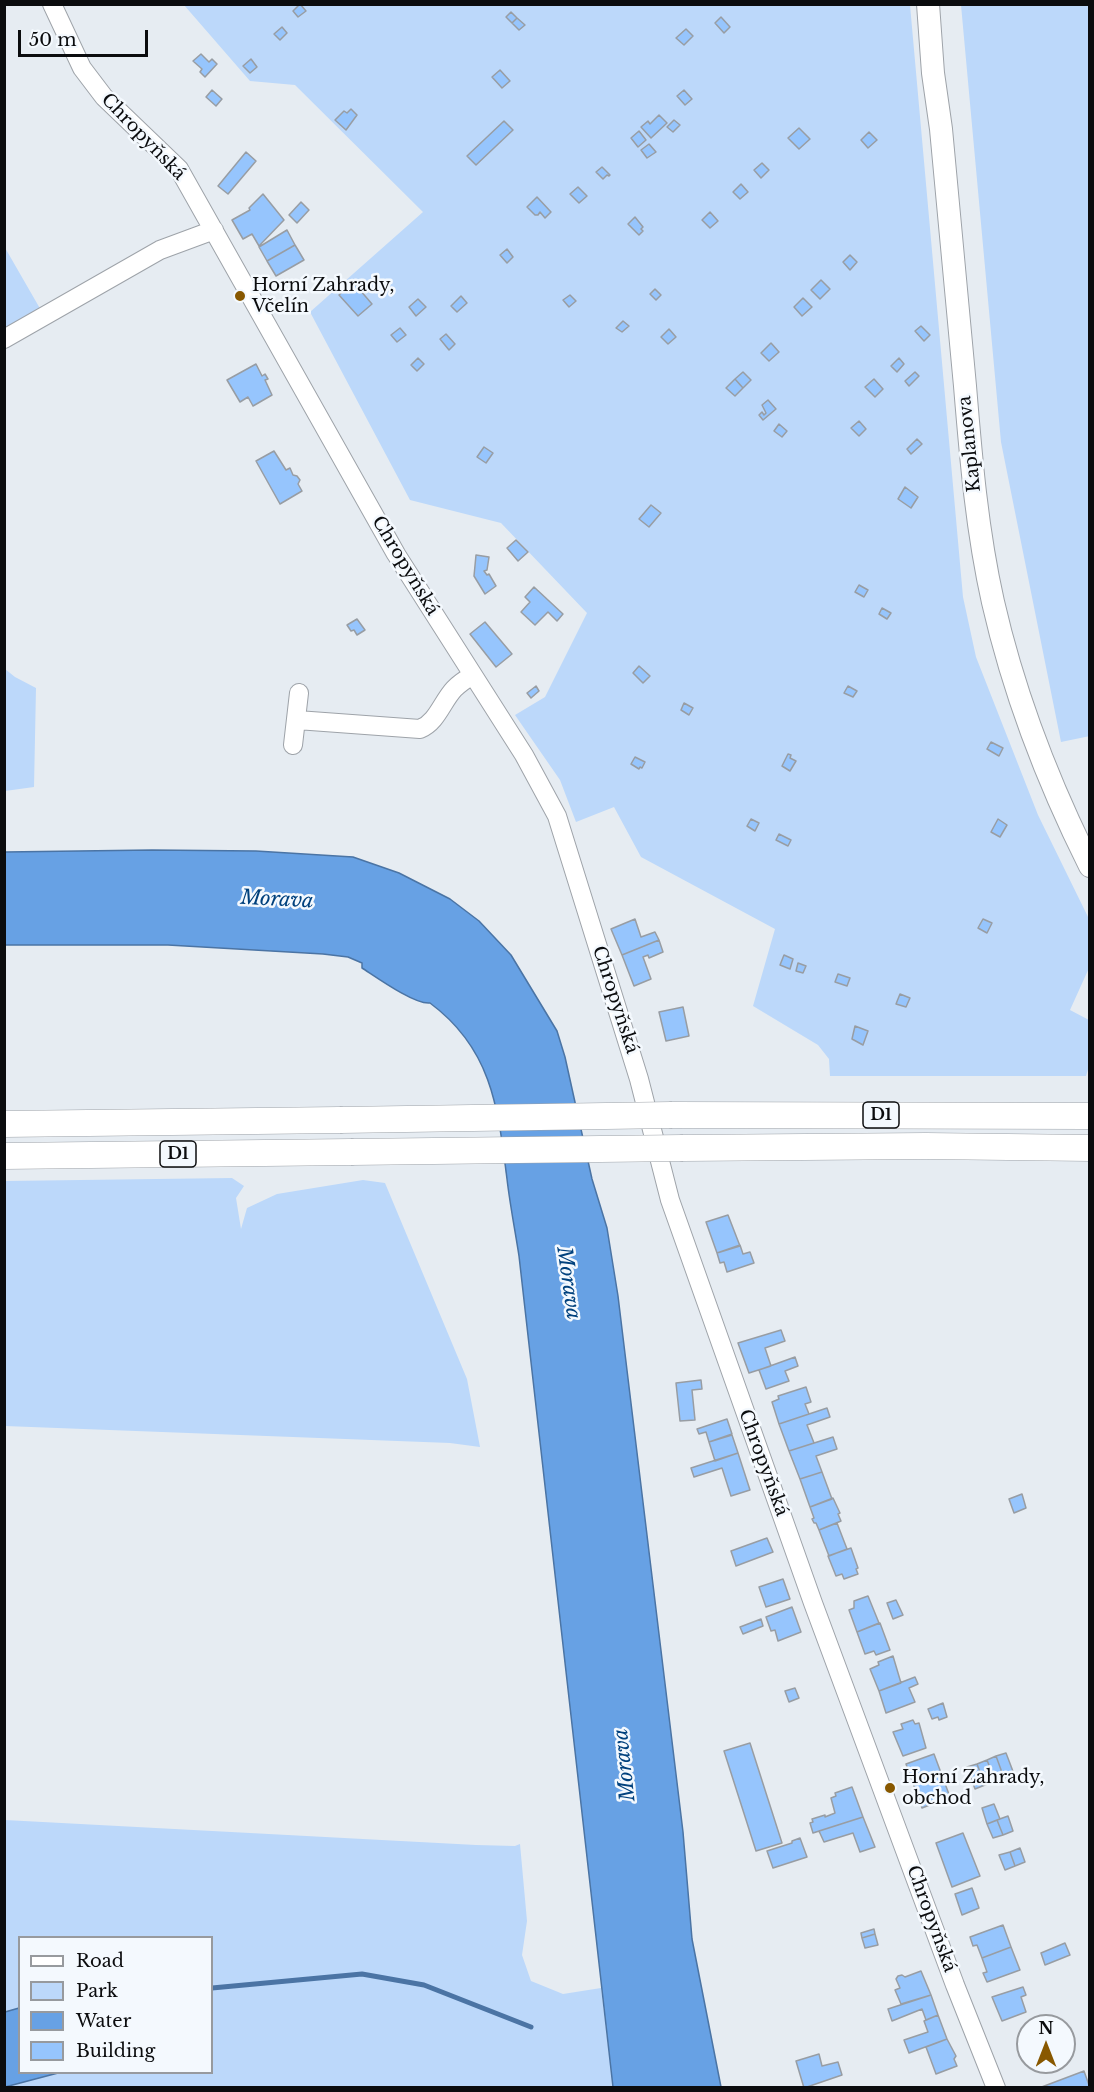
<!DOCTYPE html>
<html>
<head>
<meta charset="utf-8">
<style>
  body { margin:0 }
  #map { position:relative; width:1094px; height:2092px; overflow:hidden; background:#e6ecf2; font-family:"Libre Baskerville",serif }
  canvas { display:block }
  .frame { position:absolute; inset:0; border:6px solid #0b0c0e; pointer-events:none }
  .legend { position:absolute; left:18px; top:1936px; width:195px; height:138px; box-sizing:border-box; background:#f4f9fe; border:2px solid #979a9e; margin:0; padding:8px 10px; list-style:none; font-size:18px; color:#0b0c0e }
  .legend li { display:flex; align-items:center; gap:12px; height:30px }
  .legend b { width:30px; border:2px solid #979a9e }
  .north { position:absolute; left:1016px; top:2014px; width:60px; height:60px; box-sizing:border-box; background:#f4f9fe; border:2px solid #979a9e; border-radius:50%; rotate:0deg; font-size:16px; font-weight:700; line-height:24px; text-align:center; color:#0b0c0e }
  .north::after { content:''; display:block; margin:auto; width:21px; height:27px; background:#885800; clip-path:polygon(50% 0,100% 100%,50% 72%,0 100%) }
  .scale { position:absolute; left:18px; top:30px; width:130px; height:27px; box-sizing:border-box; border:3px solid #0b0c0e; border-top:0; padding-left:8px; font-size:18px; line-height:21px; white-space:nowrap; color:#0b0c0e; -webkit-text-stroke:4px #f4f9fe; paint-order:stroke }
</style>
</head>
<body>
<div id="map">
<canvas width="1094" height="2092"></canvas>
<div class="frame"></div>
<ul class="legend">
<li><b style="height:8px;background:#fff"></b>Road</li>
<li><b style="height:16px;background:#bcd8fa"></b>Park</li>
<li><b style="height:16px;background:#67a1e4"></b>Water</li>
<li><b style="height:16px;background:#96c5fd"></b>Building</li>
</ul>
<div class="north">N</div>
<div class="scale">50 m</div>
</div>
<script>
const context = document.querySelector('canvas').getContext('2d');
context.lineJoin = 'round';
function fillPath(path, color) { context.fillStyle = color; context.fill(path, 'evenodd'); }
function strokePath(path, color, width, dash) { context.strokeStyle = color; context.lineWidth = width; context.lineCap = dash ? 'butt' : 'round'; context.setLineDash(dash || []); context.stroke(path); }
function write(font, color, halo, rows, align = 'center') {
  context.font = font + ' "Libre Baskerville",serif'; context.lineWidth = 5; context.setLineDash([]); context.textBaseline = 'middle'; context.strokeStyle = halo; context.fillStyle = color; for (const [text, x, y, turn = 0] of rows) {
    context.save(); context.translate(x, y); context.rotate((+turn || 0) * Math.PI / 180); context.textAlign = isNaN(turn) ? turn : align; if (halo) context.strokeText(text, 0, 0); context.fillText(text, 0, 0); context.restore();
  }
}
const green = new Path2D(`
  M184 5H910L963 597 976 657 1038 815 1089 919V968L1070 1010 1089 1020V1066L1086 1076H830L829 1059 818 1045 753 1006 775 929 641 857 614 807 576 822 560 780 515 715 545 697 587 613 501 523 410 500 310 312 423 212 295 85 250 81Z
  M961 5H1089L1090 736 1061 742 1001 442Z
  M4 246 42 312 4 332Z
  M5 669 15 677 36 688 34 787 5 791Z
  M232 1178 244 1186 236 1198 241 1229 247 1208 277 1194 363 1180 385 1183 467 1379 480 1447 450 1443 5 1426V1181Z
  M5 1820 476 1845 515 1846 520 1844 527 1921 522 1955 531 1981 563 1994 601 1988 613 2087H5L58 2073 212 2072V1938H20L19 2008 5 2012Z`);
const water = new Path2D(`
  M152 850 256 851 353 857 399 873 450 899 479 921 511 955 557 1031 565 1057 592 1179 607 1228 618 1296 683 1832 692 1939 721 2087H613L519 1256C515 1230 510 1205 507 1179 498 1108 492 1049 430 1003 415 1005 376 977 362 968V963L348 957 323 954 168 945H5V852Z
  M19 2008 20 2072 58 2073 5 2087V2012Z`);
const stream = new Path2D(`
  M212 1988 362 1974 424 1985 531 2027`);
const building = new Path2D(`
  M300 4 306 11 298 17 293 11Z
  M511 12 517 18 512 23 506 17Z
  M721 17 730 27 724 33 715 23Z
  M517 18 525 25 519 30 512 23Z
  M282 27 287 33 280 40 274 34Z
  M686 29 693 36 684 45 676 38Z
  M201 54 209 62 212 59 217 64 205 77 200 72 202 69 193 61Z
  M251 59 257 67 250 73 243 66Z
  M500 70 510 81 502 88 492 77Z
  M212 90 222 99 216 106 206 97Z
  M684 90 692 99 685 105 677 96Z
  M351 109 357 115 346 130 335 120 344 111 347 113Z
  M659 115 667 123 651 138 641 127 648 121 650 124Z
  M674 120 680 125 673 132 667 127Z
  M504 121 513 130 476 165 467 156Z
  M799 128 810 139 799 149 788 138Z
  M639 131 646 140 638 147 631 138Z
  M869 132 877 140 868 148 861 140Z
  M649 144 656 152 647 158 641 150Z
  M246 152 256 161 228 194 218 186Z
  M762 163 769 170 761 178 754 170Z
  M602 167 610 175 609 176 607 175 603 179 596 172Z
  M741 184 748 192 740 199 733 192Z
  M578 187 587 196 579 203 570 194Z
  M263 194 284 220 259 246 252 234 243 239 232 220 250 210 249 208Z
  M537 197 551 212 545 218 540 212 538 215H535L527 207Z
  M301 202 309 210 297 223 289 215Z
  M710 212 718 221 710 228 702 220Z
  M635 217 643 227 641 229 643 231 639 235 628 224Z
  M287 230 295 245 267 261 259 247Z
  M295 245 304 260 276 276 267 261Z
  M507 249 513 257 507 263 500 255Z
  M850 255 857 262 850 270 843 262Z
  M821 280 830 289 820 299 811 290Z
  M353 282 372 304 358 316 339 295Z
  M655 289 661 295 656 300 650 294Z
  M570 295 576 301 569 307 563 300Z
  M461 296 467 303 457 312 451 306Z
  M803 298 812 307 802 316 794 307Z
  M418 299 426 307 416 316 409 307Z
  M623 321 629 326 622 332 616 328Z
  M921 326 930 335 924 341 915 331Z
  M400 328 406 335 397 342 391 335Z
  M669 329 676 337 668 344 661 337Z
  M446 334 455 344 449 350 440 339Z
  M771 343 779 352 769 361 761 353Z
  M418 358 424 364 417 371 411 365Z
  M899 358 904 364 897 372 891 366Z
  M256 364 262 376 265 374 268 379 265 380 272 395 253 406 248 397 240 402 227 380Z
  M743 372 751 380 743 388 735 379Z
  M915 372 919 376 909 386 905 381Z
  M735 379 743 388 735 396 726 388Z
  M874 379 883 389 875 397 865 387Z
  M768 400 776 409 763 420 759 415 762 412 764 415 766 413 762 405Z
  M859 421 866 429 859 436 851 428Z
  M779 424 787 431 782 437 774 431Z
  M917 439 922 444 911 454 907 449Z
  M484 447 493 453 486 463 477 457Z
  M274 451 286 470 290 468 293 475 297 476 300 480 298 484 302 491 280 504 256 461Z
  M905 487 918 497 911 508 898 499Z
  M651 505 661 513 649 527 639 519Z
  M516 540 528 552 518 561 507 548Z
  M476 555 489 557 487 570 484 571 487 575 489 574 496 586 485 594 474 576Z
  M859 585 868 590 864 597 855 592Z
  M534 587 563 614 557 621 548 612 535 625 521 612 530 602 525 597Z
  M882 608 891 613 887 619 879 614Z
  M357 619 365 630 357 635 354 630 351 631 347 625Z
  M485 622 512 654 496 667 470 634Z
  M639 666 650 676 643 683 633 673Z
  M536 686 539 691 531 698 527 693Z
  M848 686 857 691 853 697 844 693Z
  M684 703 693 708 689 715 681 710Z
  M991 742 1003 748 999 756 987 749Z
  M788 754 791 755 790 758 796 761 790 771 782 766Z
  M635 757 645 762 642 768 640 767 639 769 631 764Z
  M751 819 759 823 755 831 747 826Z
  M998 819 1007 825 1000 837 991 832Z
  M779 834 791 840 788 846 776 840Z
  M635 919 641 937 655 932 659 940 622 955 611 929Z
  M983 919 992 923 987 933 978 928Z
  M659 940 663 952 649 958 648 955 643 957 651 979 634 986 622 955Z
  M784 955 793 959 790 969 780 965Z
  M798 963 806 966 803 973 796 971Z
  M838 974 850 978 847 986 835 982Z
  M900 994 910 998 906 1007 896 1004Z
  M683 1007 689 1036 666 1041 659 1012Z
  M855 1026 868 1031 863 1045 852 1039Z
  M728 1215 740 1246 717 1253 706 1222Z
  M740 1245 743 1254 750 1252 754 1263 727 1272 724 1262 720 1263 717 1253Z
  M781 1330 785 1341 765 1348 771 1366 749 1373 738 1343Z
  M795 1357 798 1366 785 1371 789 1381 766 1389 759 1370Z
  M701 1380 702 1389 692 1390 695 1420 680 1421 676 1383Z
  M806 1387 811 1402 805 1404 809 1414 779 1424 772 1402 779 1399 778 1396Z
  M827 1408 830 1417 807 1425 814 1443 789 1451 779 1424Z
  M727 1419 732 1434 709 1442 706 1432 699 1434 697 1429Z
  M732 1435 738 1453 715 1461 709 1442Z
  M833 1437 837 1449 816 1456 822 1472 800 1479 789 1451Z
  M738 1453 750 1490 731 1496 722 1468 694 1477 691 1468Z
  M822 1472 832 1499 810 1507 800 1479Z
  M1022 1494 1026 1508 1014 1513 1009 1499Z
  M833 1498 840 1513 838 1514 841 1521 819 1530 816 1523H814L812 1519 814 1518 810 1507Z
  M837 1523 847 1549 829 1556 819 1530Z
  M767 1538 773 1552 736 1566 731 1551Z
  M851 1548 858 1568 856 1569 858 1574 844 1579 842 1574 836 1576 828 1556Z
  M783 1579 790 1599 766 1607 759 1587Z
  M868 1596 879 1623 857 1632 849 1610 854 1608V1601Z
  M896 1600 903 1615 893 1619 887 1603Z
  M792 1607 801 1632 778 1641 775 1630 771 1631 766 1617Z
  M761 1619 763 1626 743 1634 740 1627Z
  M880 1623 890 1650 876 1655 874 1651 865 1654 857 1632Z
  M893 1656 901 1683 879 1691 870 1669 879 1665 878 1662Z
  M915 1677 918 1684 909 1688 915 1702 886 1713 879 1691Z
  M795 1688 799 1698 789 1702 785 1691Z
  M943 1703 947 1717 939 1720 938 1717 932 1719 928 1709Z
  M913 1720 915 1724 919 1723 926 1748 903 1756 893 1732 903 1729 901 1724Z
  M750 1743 782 1843 756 1851 724 1751Z
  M1006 1753 1014 1774 1004 1778 996 1756Z
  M934 1754 950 1797 922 1808 906 1764Z
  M996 1756 1004 1778 995 1781 987 1760Z
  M987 1760 995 1781 985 1785 977 1764Z
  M977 1764 985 1785 975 1789 967 1767Z
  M852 1787 863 1817 813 1833 810 1823 813 1822 812 1819 825 1815V1817L835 1813 831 1798 836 1796 835 1793Z
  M994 1804 1000 1819 987 1824 982 1808Z
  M1008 1816 1013 1831 1003 1835 997 1820Z
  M863 1817 875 1847 860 1852 853 1833 824 1842 819 1831Z
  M997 1820 1003 1835 993 1838 987 1824Z
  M963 1833 980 1876 952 1887 936 1843Z
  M800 1838 807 1857 773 1868 767 1851 792 1843V1841Z
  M1020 1848 1025 1862 1015 1866 1010 1852Z
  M1010 1852 1015 1866 1005 1870 999 1855Z
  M972 1888 979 1908 962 1915 955 1894Z
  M1003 1925 1011 1947 982 1958 977 1945 973 1946 970 1937Z
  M874 1929 875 1934 862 1938 861 1933Z
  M875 1934 878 1945 865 1948 862 1938Z
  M1065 1943 1070 1955 1045 1965 1041 1953Z
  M1011 1947 1020 1970 987 1982 983 1973 987 1972 982 1958Z
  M921 1971 931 1995 901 2004 895 1990 900 1988 896 1979 898 1976 902 1975 905 1977Z
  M1023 1987 1026 1995 1021 1997 1026 2012 1002 2021 992 1997Z
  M931 1995 938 2015 926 2020 922 2009 892 2021 888 2009Z
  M938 2015 947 2039 909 2053 904 2040 928 2032 924 2021Z
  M947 2039 956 2056 954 2059 957 2066 936 2074 926 2047Z
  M819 2054 822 2066 838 2062 842 2075 804 2088 796 2061Z
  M1084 2071 1090 2088H1039Z`);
const minor = new Path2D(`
  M52 4 82 68 104 97 179 169 396 554 524 755 557 816 639 1079 670 1200 813 1603 955 1985 996 2088
  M4 339 160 250 214 230
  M297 720 420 729C437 722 442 702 454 689 459 684 466 679 473 675
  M293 745 299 693`);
const major = new Path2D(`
  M928 4 933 73 941 129C949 214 957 300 965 386 971 459 977 531 993 602 1014 694 1048 782 1090 866`);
const highway = new Path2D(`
  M672 1115 1090 1116
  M4 1124 340 1120
  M683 1148 926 1146 1090 1148
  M4 1156 351 1152`);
const highwayBridge = new Path2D(`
  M340 1120 672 1115
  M351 1152 683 1148`);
const markers = [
  [240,296,6,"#885800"],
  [890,1788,6,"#885800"]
];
const shields = [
  [881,1115,36],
  [178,1154,36]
];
const shieldNames = [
  ["D1",881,1115],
  ["D1",178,1154]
];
const streetNames = [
  ["Chropyňská",143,137,46],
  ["Kaplanova",970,444,-96],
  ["Chropyňská",405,566,59],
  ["Chropyňská",615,1000,72],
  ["Chropyňská",763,1463,70],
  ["Chropyňská",931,1919,70]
];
const poiNames = [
  ["Horní Zahrady,",252,286],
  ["Včelín",252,307],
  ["Horní Zahrady,",902,1778],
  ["obchod",902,1799]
];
const waterNames = [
  ["Morava",277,900,3],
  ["Morava",568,1283,82],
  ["Morava",625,1765,-96]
];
fillPath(green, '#bcd8fa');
fillPath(water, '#67a1e4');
strokePath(water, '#4b74a4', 1.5);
strokePath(stream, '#4b74a4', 5);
fillPath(building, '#96c5fd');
strokePath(building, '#989da3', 1.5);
strokePath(minor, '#9ea3a9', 20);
strokePath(major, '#9ea3a9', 24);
strokePath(highway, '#9ea3a9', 27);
strokePath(minor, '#fff', 18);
strokePath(major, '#fff', 22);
strokePath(highway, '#fff', 26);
strokePath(highwayBridge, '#9ea3a9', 27, []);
strokePath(highwayBridge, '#fff', 26);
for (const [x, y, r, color] of markers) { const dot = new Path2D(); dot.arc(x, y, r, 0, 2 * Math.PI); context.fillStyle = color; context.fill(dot); strokePath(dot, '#f4f9fe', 2); }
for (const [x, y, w] of shields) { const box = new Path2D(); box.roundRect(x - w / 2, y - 13, w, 26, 4.5); context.fillStyle = '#f4f9fe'; context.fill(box); strokePath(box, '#0b0c0e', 1.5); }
write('bold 16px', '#0b0c0e', null, shieldNames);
write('18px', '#0b0c0e', '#f4f9fe', streetNames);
write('18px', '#0b0c0e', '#f4f9fe', poiNames, 'left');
write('italic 20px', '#00417d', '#f4f9fe', waterNames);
</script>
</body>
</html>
